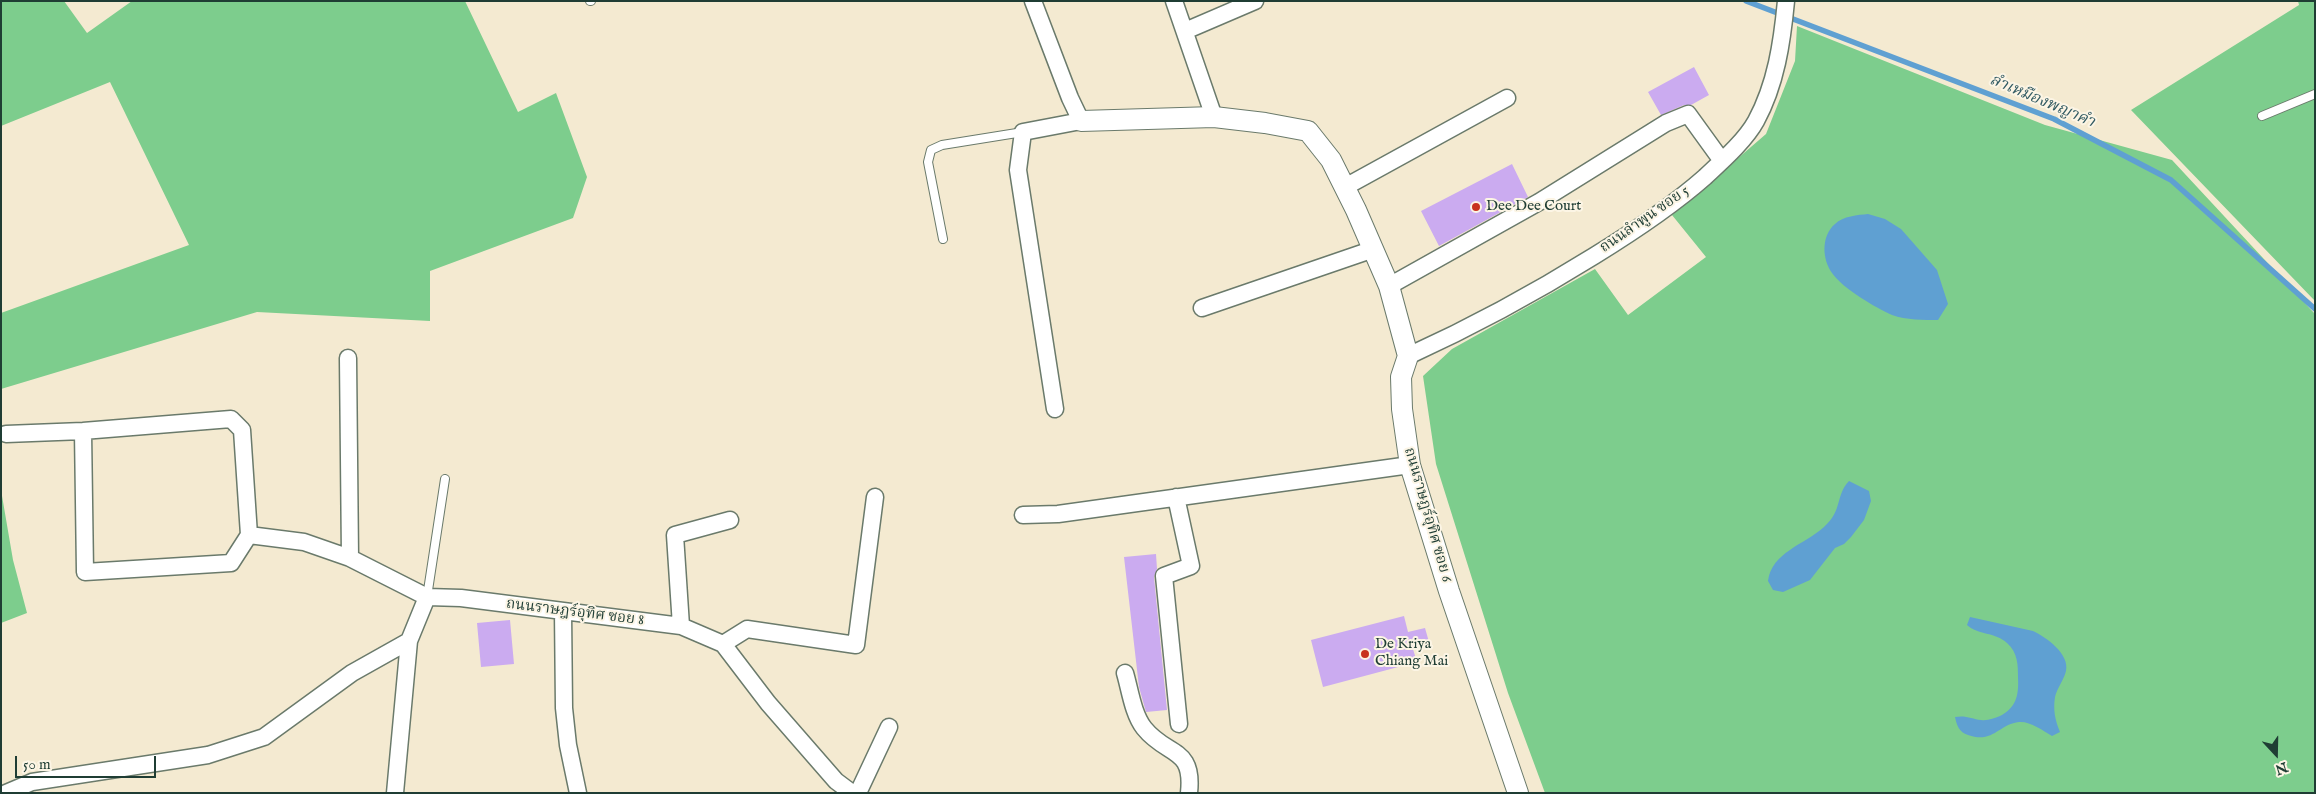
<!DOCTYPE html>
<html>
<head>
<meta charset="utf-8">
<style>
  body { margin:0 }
  #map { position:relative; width:2316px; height:794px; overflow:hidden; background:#f4ead1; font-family:"IM FELL English",serif }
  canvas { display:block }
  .frame { position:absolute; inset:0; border:2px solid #1f3d34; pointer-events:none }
  .north { position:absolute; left:2251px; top:729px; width:50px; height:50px; -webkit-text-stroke:4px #fcf5e5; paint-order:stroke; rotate:159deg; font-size:14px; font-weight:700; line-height:20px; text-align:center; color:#1f3d34 }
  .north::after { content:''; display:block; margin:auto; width:18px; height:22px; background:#1f3d34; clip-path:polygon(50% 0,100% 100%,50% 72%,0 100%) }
  .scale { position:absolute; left:15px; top:756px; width:141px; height:22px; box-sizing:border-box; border:2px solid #1f3d34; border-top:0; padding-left:6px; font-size:15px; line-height:18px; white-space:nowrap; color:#1f3d34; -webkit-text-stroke:4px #fcf5e5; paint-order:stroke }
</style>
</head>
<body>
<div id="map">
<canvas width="2316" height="794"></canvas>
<div class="frame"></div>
<div class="north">N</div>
<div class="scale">50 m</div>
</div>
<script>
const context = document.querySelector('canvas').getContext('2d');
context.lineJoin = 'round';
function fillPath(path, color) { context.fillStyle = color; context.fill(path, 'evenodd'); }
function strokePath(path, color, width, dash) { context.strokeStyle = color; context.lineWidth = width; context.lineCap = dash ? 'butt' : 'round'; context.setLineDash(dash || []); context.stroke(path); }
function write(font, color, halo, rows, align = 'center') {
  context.font = font + ' "IM FELL English","Noto Serif Thai",serif'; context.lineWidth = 4; context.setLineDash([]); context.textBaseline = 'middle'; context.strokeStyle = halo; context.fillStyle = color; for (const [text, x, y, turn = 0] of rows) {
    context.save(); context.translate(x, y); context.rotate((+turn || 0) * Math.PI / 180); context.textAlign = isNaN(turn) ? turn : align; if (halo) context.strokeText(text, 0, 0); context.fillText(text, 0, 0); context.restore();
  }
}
const green = new Path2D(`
  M1 1H64L87 33 132 1H465L518 112 556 93 587 177 573 218 430 271V321L257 312 1 389V313L189 245 110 82 1 126Z
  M2298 1H2315V301L2131 110 2299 5Z
  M1797 26 2045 125 2172 160 2315 314V793H1545L1508 693 1436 464 1423 376 1452 349 1595 269 1628 315 1706 257 1672 215 1766 134 1795 61Z
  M1 490 13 560 27 613 1 623Z`);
const water = new Path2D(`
  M1868 214 1885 219 1901 229 1937 270 1948 304 1938 320C1924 320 1906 320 1892 315 1876 308 1842 288 1832 273 1822 259 1821 236 1835 224 1843 216 1858 215 1868 214Z
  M1849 481 1869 491 1871 501 1864 520 1851 537 1844 544 1835 548 1810 580 1783 592 1773 590 1768 581C1772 552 1804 545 1824 527 1843 510 1835 496 1849 481Z
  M1970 617 2033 631C2046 637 2070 654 2066 671 2064 680 2057 688 2055 697 2053 710 2055 720 2060 732L2052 736C2042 730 2030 721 2019 722 1999 724 1993 744 1968 735 1959 732 1957 726 1955 717 1966 715 1972 719 1981 720 1988 721 1994 718 2000 716 2016 708 2019 695 2018 678 2018 665 2018 653 2007 643 1995 632 1978 635 1967 625Z`);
const stream = new Path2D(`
  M1746 1 2054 119 2171 180 2315 309`);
const building = new Path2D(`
  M1694 67 1709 95 1691 105H1684L1661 115 1648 92Z
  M1512 164 1528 197 1439 246 1421 211Z
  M1156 554 1157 569 1154 577 1167 710 1146 712 1139 687 1124 557Z
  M1404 616 1408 632 1425 628 1429 642 1412 646 1417 662 1323 687 1311 640Z
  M510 620 514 664 481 667 477 623Z`);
const service = new Path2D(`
  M590 1H591
  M2262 116 2315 94
  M943 239 928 162 931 150 942 145 1023 132
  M427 597 445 479`);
const minor = new Path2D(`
  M1033 1 1070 98 1081 121 1023 132 1018 170 1055 409
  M1174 1 1214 117
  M1185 31 1255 1
  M1345 187 1507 98
  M1389 286 1539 202 1666 123 1688 114 1722 161
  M1202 308 1374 249
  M1408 356C1474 326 1533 294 1594 256 1633 232 1671 207 1705 177 1721 162 1745 141 1756 121 1776 84 1782 43 1786 1
  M348 358 350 558
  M6 434 83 431 231 419 242 430 249 535 231 563 85 572 83 431
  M1176 497 1191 566 1164 576 1179 724
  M1023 515 1058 514 1410 465
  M249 535 304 542 350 558 427 597 461 598 681 626 723 644 768 703 836 781 852 793
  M563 611 564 708 568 745 578 793
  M681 626 675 535 730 520
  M723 644 747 629 856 645 875 497
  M1125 673C1130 690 1133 714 1144 728 1167 757 1194 746 1189 793
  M6 793 32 782 208 755 264 737 352 673 409 641
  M395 793 409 641 427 597
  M858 793 889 727`);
const tertiary = new Path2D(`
  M1081 121 1214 117 1265 123 1308 131 1331 160 1356 210 1389 286 1408 356 1401 377 1402 409 1410 465 1449 591 1518 793`);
const markers = [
  [1476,207,5,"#c8321e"],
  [1365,654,5,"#c8321e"]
];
const poiNames = [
  ["Dee Dee Court",1486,207],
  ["De Kriya",1375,645],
  ["Chiang Mai",1375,662]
];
const streetNames = [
  ["ถนนลำพูน ซอย 5",1645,220,-35],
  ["ถนนราษฎร์อุทิศ ซอย 6",1427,515,74],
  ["ถนนราษฎร์อุทิศ ซอย 8",575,613,7]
];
const waterNames = [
  ["ลำเหมืองพญาคำ",2042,102,23]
];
fillPath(green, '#7dcd8d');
fillPath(water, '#5fa0d2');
strokePath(stream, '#5fa0d2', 5.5);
fillPath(building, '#cbabf0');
strokePath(service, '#6a7a6b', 10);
strokePath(minor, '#6a7a6b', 19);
strokePath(tertiary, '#6a7a6b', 22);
strokePath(service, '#fff', 8);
strokePath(minor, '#fff', 16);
strokePath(tertiary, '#fff', 20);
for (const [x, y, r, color] of markers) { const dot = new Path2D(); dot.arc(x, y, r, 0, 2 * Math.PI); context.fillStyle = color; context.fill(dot); strokePath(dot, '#fcf5e5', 2); }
write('15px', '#1f3d34', '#fcf5e5', poiNames, 'left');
write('15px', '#1f3d34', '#fcf5e5', streetNames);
write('italic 16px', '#325b63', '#fcf5e5', waterNames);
</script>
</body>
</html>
